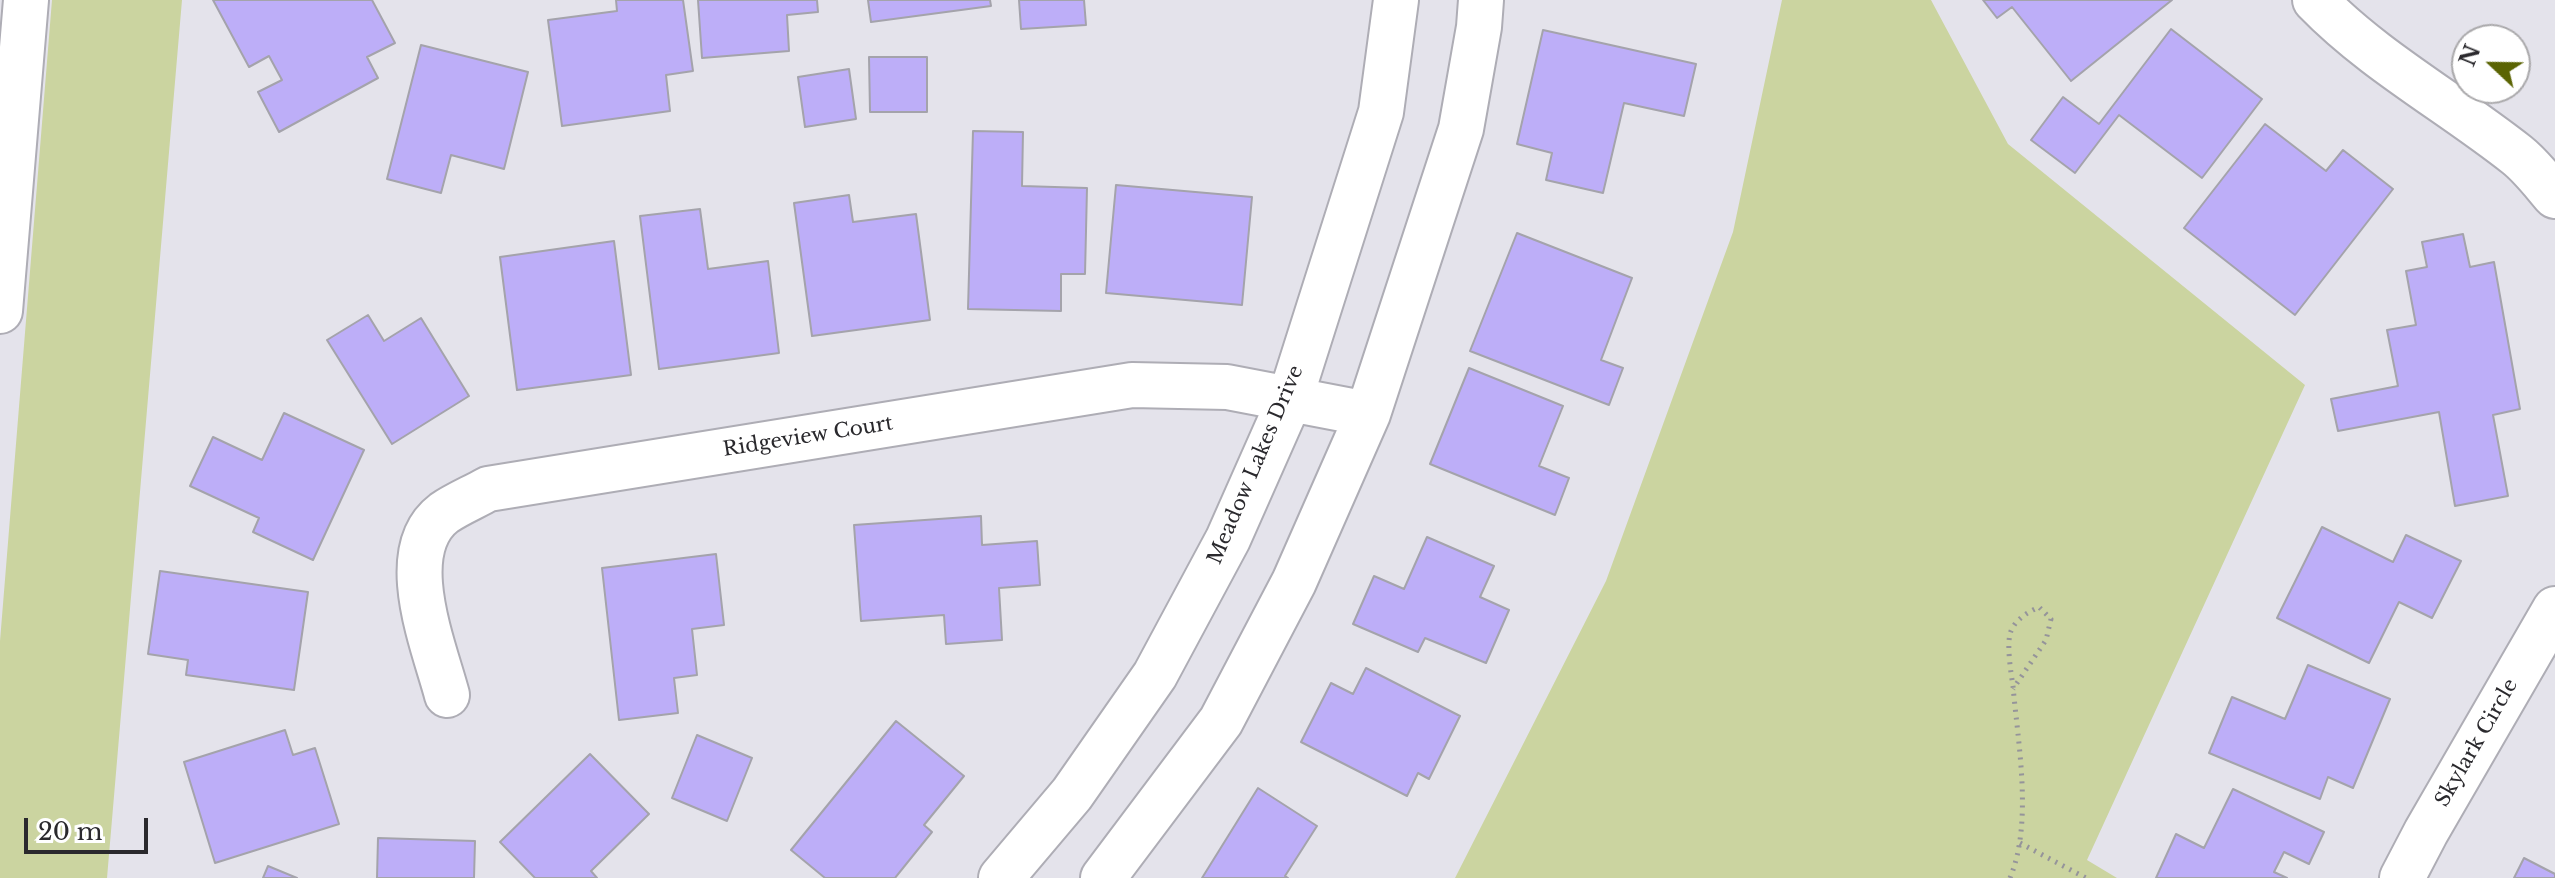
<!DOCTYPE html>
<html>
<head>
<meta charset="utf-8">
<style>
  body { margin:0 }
  #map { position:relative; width:2555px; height:878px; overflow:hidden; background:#e4e3eb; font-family:"Libre Baskerville",serif }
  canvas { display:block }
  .north { position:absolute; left:2451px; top:24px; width:80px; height:80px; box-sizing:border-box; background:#fff; border:2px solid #aaa9ab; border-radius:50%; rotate:292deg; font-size:22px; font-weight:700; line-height:32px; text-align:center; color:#2a292d }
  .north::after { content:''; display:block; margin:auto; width:28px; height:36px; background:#5b6403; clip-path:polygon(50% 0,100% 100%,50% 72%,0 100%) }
  .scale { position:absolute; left:24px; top:818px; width:124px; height:36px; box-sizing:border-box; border:4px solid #2a292d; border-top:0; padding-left:10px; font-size:24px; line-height:28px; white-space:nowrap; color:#2a292d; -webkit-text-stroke:6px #fff; paint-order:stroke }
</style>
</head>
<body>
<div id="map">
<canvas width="2555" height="878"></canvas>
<div class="north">N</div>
<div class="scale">20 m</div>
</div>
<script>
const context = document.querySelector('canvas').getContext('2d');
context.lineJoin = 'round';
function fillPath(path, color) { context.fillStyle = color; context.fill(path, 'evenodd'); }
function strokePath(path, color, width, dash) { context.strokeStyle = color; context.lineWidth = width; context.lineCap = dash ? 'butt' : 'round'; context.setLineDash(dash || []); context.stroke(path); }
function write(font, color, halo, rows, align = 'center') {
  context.font = font + ' "Libre Baskerville",serif'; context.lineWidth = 8; context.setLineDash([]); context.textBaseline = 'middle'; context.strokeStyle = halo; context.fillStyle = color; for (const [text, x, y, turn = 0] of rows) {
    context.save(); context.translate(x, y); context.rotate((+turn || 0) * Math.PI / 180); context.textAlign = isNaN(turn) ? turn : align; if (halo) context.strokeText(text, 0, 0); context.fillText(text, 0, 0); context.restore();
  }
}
const green = new Path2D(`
  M52 0H182L107 878H0V641Z
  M1782 0H1931L2008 144 2305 385 2087 860 2117 878H1455L1606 581 1733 232Z`);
const building = new Path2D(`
  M213 0H372L395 43 367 57 378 78 279 132 258 92 282 80 269 56 249 67Z
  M616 0H683L693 71 666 75 670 111 562 126 548 20 617 11Z
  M698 0H817L818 12 787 15 789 51 702 58Z
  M868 0H990L991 6 871 22Z
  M1019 0H1084L1086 25 1021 29Z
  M1983 0H2172L2071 81 2012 7 1997 18Z
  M2171 29 2262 99 2202 178 2119 115 2075 173 2031 140 2063 97 2099 124Z
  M1543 30 1696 64 1684 116 1624 103 1603 193 1546 180 1552 153 1517 144Z
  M421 45 528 72 504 169 451 155 441 193 387 179Z
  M869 57H927V112H870Z
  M849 69 856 119 805 127 798 77Z
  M2265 124 2326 171 2343 150 2393 189 2295 315 2184 228Z
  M973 131 1023 132 1022 186 1087 188 1085 274H1061V311L968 309Z
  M1116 185 1252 197 1242 305 1106 293Z
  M849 195 853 222 916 214 930 320 812 336 794 203Z
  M700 209 708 269 768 261 779 353 659 369 640 216Z
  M1517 233 1632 278 1601 360 1623 368 1609 405 1470 351Z
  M2463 234 2470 267 2494 262 2520 409 2493 415 2508 496 2455 506 2439 412 2338 431 2331 399 2398 386 2387 330 2416 325 2406 271 2427 267 2422 242Z
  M614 241 631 375 517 390 500 257Z
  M368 315 384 341 421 318 469 396 392 444 327 340Z
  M1469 368 1563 406 1539 466 1569 478 1555 515 1430 464Z
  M284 413 364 450 313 560 253 532 259 518 190 486 213 437 262 460Z
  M981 516 982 545 1037 541 1040 585 999 588 1002 640 946 644 944 615 861 621 854 525Z
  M2322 527 2393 562 2406 535 2461 561 2432 618 2399 602 2369 663 2277 618Z
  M1427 537 1494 566 1480 597 1509 610 1486 663 1425 638 1418 652 1353 624 1374 576 1404 589Z
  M716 554 724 625 692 629 697 675 674 678 678 713 619 720 602 568Z
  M160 571 308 592 294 690 186 675 188 660 148 654Z
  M2308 665 2390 699 2353 788 2328 777 2320 799 2209 753 2232 697 2285 719Z
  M1366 668 1460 716 1429 779 1418 773 1407 796 1301 742 1331 683 1353 694Z
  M896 721 964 776 924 825 932 832 895 878H825L791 850Z
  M285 730 293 755 315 748 339 824 215 863 184 762Z
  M697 735 752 758 727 821 672 798Z
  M590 754 649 814 591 871 597 878H535L500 842Z
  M1258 788 1317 826 1285 876 1288 878H1202Z
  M2233 789 2324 832 2309 864 2284 852 2274 872 2287 878H2156L2176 834 2204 848Z
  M378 838 475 841 474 878H377Z
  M2524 858 2555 874V878H2514Z
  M268 866 297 878H263Z`);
const path = new Path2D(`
  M2020 843 2086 878
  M2010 878C2033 823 2018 744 2013 686 2011 673 2006 643 2011 631 2016 619 2028 612 2039 607L2051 619 2046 640 2013 689`);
const minor = new Path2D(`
  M2315 0C2374 61 2450 102 2517 155 2531 166 2543 182 2555 196
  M0 311 26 0
  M447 695C434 646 394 551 444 513 457 504 474 497 488 489L1132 385 1227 387 1368 414
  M1001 878 1072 794 1155 675 1228 539 1290 399 1381 112 1396 0
  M1103 878 1221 721 1294 582 1368 414 1461 129 1479 27 1481 0
  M2402 878 2426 832 2555 609`);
const streetNames = [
  ["Ridgeview Court",808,437,-9],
  ["Meadow Lakes Drive",1256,465,-67],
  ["Skylark Circle",2477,743,-60]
];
fillPath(green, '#cbd4a0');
fillPath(building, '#bdaef8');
strokePath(building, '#a4a3ab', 2);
strokePath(minor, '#aeadb5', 48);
strokePath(path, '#95949a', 5, [2, 6]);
strokePath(minor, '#fff', 44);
write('20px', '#2a292d', '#fff', streetNames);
</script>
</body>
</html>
